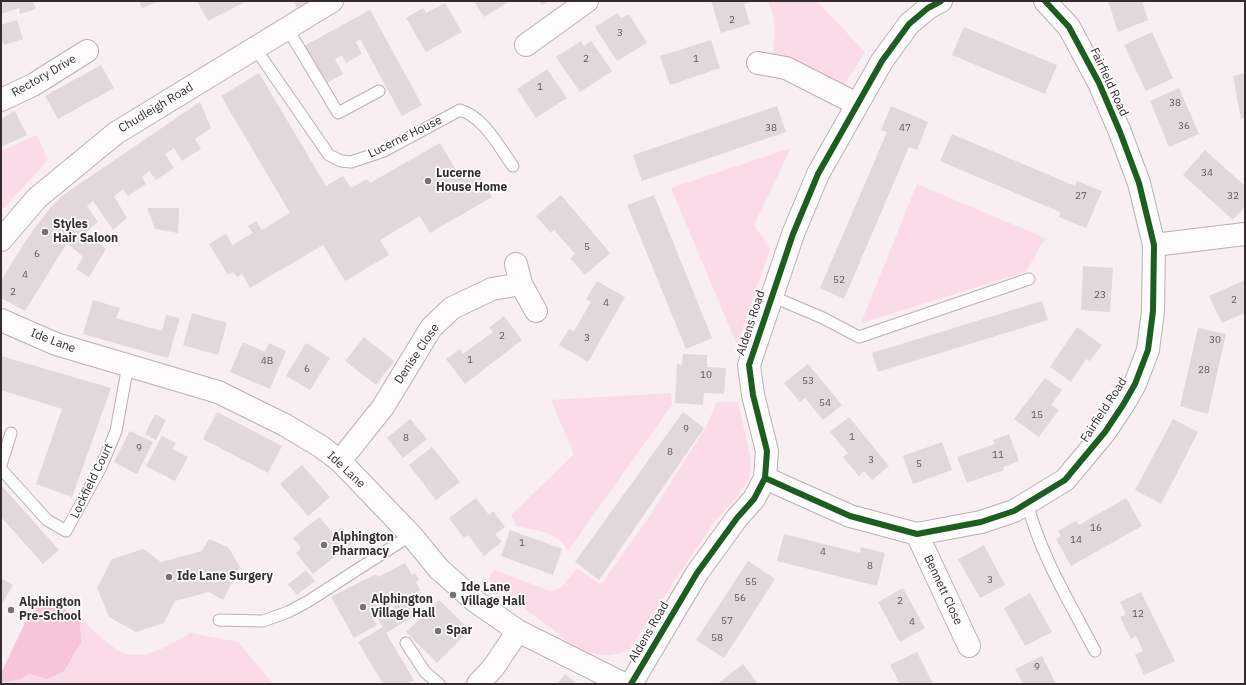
<!DOCTYPE html>
<html>
<head>
<meta charset="utf-8">
<style>
  body { margin:0 }
  #map { position:relative; width:1246px; height:685px; overflow:hidden; background:#f9eef2; font-family:"IBM Plex Sans",sans-serif }
  canvas { display:block }
  .frame { position:absolute; inset:0; border:2px solid #362b2f; pointer-events:none }
</style>
</head>
<body>
<div id="map">
<canvas width="1246" height="685"></canvas>
<div class="frame"></div>
</div>
<script>
const context = document.querySelector('canvas').getContext('2d');
context.lineJoin = 'round';
function fillPath(path, color) { context.fillStyle = color; context.fill(path, 'evenodd'); }
function strokePath(path, color, width, dash) { context.strokeStyle = color; context.lineWidth = width; context.lineCap = dash ? 'butt' : 'round'; context.setLineDash(dash || []); context.stroke(path); }
function write(font, color, halo, rows, align = 'center') {
  context.font = font + ' "IBM Plex Sans",sans-serif'; context.lineWidth = 3.5; context.setLineDash([]); context.textBaseline = 'middle'; context.strokeStyle = halo; context.fillStyle = color; for (const [text, x, y, turn = 0] of rows) {
    context.save(); context.translate(x, y); context.rotate((+turn || 0) * Math.PI / 180); context.textAlign = isNaN(turn) ? turn : align; if (halo) context.strokeText(text, 0, 0); context.fillText(text, 0, 0); context.restore();
  }
}
const green = new Path2D(`
  M768 1H817L865 52 840 91 772 56C775 36 777 19 768 1Z
  M37 135 48 160 1 211V151Z
  M791 148 754 225 770 249 737 345 671 188Z
  M917 184 1045 238 1026 272 861 323Z
  M671 393 672 405 568 551C560 532 535 530 516 526L511 515 574 454 551 400Z
  M717 402H738L751 460 750 477 737 497 714 522 629 650C609 658 600 656 579 650L488 580 494 570 550 591 561 588 577 568 601 585 649 517 706 427Z
  M80 618C94 630 109 648 127 654 148 660 173 643 190 633L238 642 273 684H1V682L19 680 30 674 47 679 81 642Z`);
const forest = new Path2D(`
  M39 594 80 618 81 642 64 671 47 679 30 674 19 680 1 682V673Z`);
const building = new Path2D(`
  M1 1H33L36 9 20 14 19 8 1 14Z
  M139 1H160L142 8Z
  M197 1H247L208 21Z
  M294 1H310L297 8Z
  M474 1H510L484 17Z
  M539 1H549L542 5Z
  M711 1H753L744 4 750 24 721 33Z
  M1108 1H1142L1148 20 1118 32Z
  M445 3 462 32 426 52 406 18 423 8 426 13Z
  M370 10 422 105 402 116 360 39 356 42 362 54 346 63 342 55 335 59 343 74 325 84 304 46Z
  M618 13 621 18 629 14 647 43 617 61 595 27Z
  M17 20 23 39 4 45 1 35V25Z
  M964 27 1057 65 1045 94 952 55Z
  M1152 32 1173 78 1146 91 1124 45Z
  M711 40 720 68 670 85 660 56Z
  M581 41 584 46 591 41 612 71 580 92 556 57Z
  M101 65 114 88 58 119 45 96Z
  M547 69 567 98 536 118 517 89Z
  M259 73 326 186 343 176 351 188 367 179 370 183 440 143 460 177 475 168 492 197 430 233 420 216 380 240 389 255 345 281 323 245 250 288 242 274 237 277 233 272 228 275 209 244 226 234 232 245 253 233 248 226 256 221 262 230 290 213 221 96Z
  M1245 73V118L1241 119 1233 76Z
  M1179 88 1199 134 1169 147 1150 101Z
  M200 102 211 128 195 139 201 149 182 161 174 148 165 154 174 168 156 180 149 171 142 177 146 184 128 196 123 189 114 196 127 218 113 230 93 201 87 206 98 222 86 232 106 249 89 277 76 269 83 257 67 243 25 311 1 298V281L26 240 50 208 63 195Z
  M777 106 786 132 642 181 633 155Z
  M891 106 928 122 917 150 909 147 844 299 820 288 887 132 881 130Z
  M15 111 27 135 1 147V119Z
  M952 134 1075 186 1077 181 1102 191 1086 228 1059 217 1060 212 940 161Z
  M1205 150 1245 186V207L1233 220 1183 175Z
  M561 195 610 253 585 275 570 258 575 254 554 230 551 233 536 216Z
  M654 195 712 338 686 349 627 205Z
  M147 208H179L178 233 155 229Z
  M1083 266 1113 268 1110 312 1081 310Z
  M1245 280V313L1222 323 1209 296Z
  M597 281 625 297 588 362 559 345 569 329 574 331 591 302 586 299Z
  M93 300 120 308 116 318 162 331 166 315 180 318 168 358 83 334Z
  M1042 301 1048 320 878 372 872 353Z
  M192 313 227 323 218 355 183 345Z
  M504 316 522 340 465 384 446 359 460 349 463 354 493 332 489 328Z
  M1077 327 1102 345 1090 361 1086 359 1071 382 1050 367Z
  M1198 328 1226 334 1208 414 1180 406Z
  M364 337 394 361 376 385 345 361Z
  M243 342 265 352 269 343 286 351 270 389 230 372Z
  M306 343 330 358 310 390 286 376Z
  M683 354 707 355V367L726 368 724 394 704 393 703 405 675 403 677 364 682 365Z
  M1 356 111 388 72 497 36 484 62 409 1 390Z
  M808 364 842 405 823 420 805 398 800 402 784 383Z
  M1045 378 1062 390 1051 405 1059 410 1039 437 1014 419Z
  M217 412 282 446 268 473 203 439Z
  M683 412 704 428 599 580 575 562Z
  M155 414 166 420 156 440 145 434Z
  M849 417 889 466 872 480 864 471 859 476 843 457 848 453 830 432Z
  M410 419 427 439 403 458 387 438Z
  M1173 419 1198 432 1161 504 1135 490Z
  M130 431 153 442 137 474 114 462Z
  M1009 434 1019 461 1003 467 1004 470 967 483 957 457 995 444 993 440Z
  M162 436 176 443 172 449 188 457 175 481 146 466Z
  M942 442 952 470 913 484 903 456Z
  M432 447 460 482 436 500 409 465Z
  M302 465 330 497 308 516 280 484Z
  M1 485 59 550 43 564 1 517Z
  M476 498 489 515 493 511 505 527 495 534 502 542 484 556 468 535 464 538 449 518Z
  M1126 498 1142 526 1071 566 1056 539 1061 536 1058 531 1076 521 1079 525Z
  M319 517 334 534 341 528 353 542 313 574 296 553 301 548 293 538Z
  M510 530 562 549 553 575 501 556Z
  M784 534 860 553 861 547 885 553 877 586 777 561Z
  M209 539 228 547 240 567 223 600 209 592 175 601 164 623 136 632 109 617 97 588 112 559 143 549 161 562 202 551Z
  M984 545 1005 585 980 598 958 559Z
  M748 561 775 579 724 658 696 640Z
  M405 563 412 575 415 573 419 580 416 582 420 590 372 617 377 625 354 638 331 597 376 574 378 577Z
  M306 570 315 581 297 595 288 584Z
  M1 578 13 585 1 606Z
  M903 588 925 628 900 642 878 602Z
  M1141 592 1175 661 1144 675 1135 655 1143 651 1136 636 1131 639 1120 617 1126 615 1120 602Z
  M1030 593 1052 632 1025 646 1004 608Z
  M409 598 418 614 386 633 414 680 407 684H383L358 642 383 627 376 617Z
  M439 600 470 630 437 663 406 632Z
  M917 652 933 684H900L890 665Z
  M1042 656 1056 684H1023L1015 669Z
  M743 664 758 684H720L719 683Z
  M565 674 577 684H557Z`);
const service = new Path2D(`
  M287 28 338 113 379 91
  M255 48 329 155 341 161 351 162 384 151 460 110C485 118 498 146 513 166
  M771 296 823 318 859 337 1029 279
  M1 465 11 433
  M1 469 47 520 66 531 101 467 116 431 128 365
  M1027 503C1041 556 1070 603 1095 651
  M219 620 263 621 288 612 307 602 411 535
  M406 643 425 672 439 684`);
const minor = new Path2D(`
  M526 45 587 1
  M758 63 786 68 857 104
  M1 100 33 85 87 51
  M1154 245 1245 234
  M516 264 521 284
  M1 320 56 344 218 392 285 425 320 446 340 461 411 535 439 569 475 601 518 631 624 684
  M340 461 383 407 431 328 452 308 492 289 521 284 536 311
  M765 478 850 516 917 534 981 522 1014 511 1065 480 1105 432 1123 405 1135 384 1148 350 1153 311 1154 245 1139 183 1120 132 1099 83 1069 27 1045 1
  M917 534 969 646
  M478 684 493 668 518 631
  M631 684 697 573 737 518 754 499 765 478 767 451 753 395 749 365 793 234 818 174 882 61 909 24 928 8 941 1`);
const tertiary = new Path2D(`
  M1 240 37 198 116 133 332 1`);
const cycleway = new Path2D(`
  M765 478 850 516 917 534 981 522 1014 511 1065 480 1105 432 1123 405 1135 384 1148 350 1153 311 1154 245 1139 183 1120 132 1099 83 1069 27 1045 1
  M631 684 697 573 737 518 754 499 765 478 767 451 753 395 749 365 793 234 818 174 882 61 909 24 928 8 941 1`);
const markers = [
  [428,181,4,"#7a6f73"],
  [45,232,4,"#7a6f73"],
  [324,545,4,"#7a6f73"],
  [169,577,4,"#7a6f73"],
  [453,595,4,"#7a6f73"],
  [363,607,4,"#7a6f73"],
  [11,610,4,"#7a6f73"],
  [438,631,4,"#7a6f73"]
];
const numberNames = [
  ["2",732,20],
  ["3",620,33],
  ["2",586,59],
  ["1",696,59],
  ["1",540,87],
  ["38",1175,103],
  ["36",1184,126],
  ["38",771,128],
  ["47",905,128],
  ["34",1207,173],
  ["27",1081,196],
  ["32",1233,196],
  ["5",587,247],
  ["6",37,254],
  ["4",25,275],
  ["52",839,280],
  ["2",13,292],
  ["23",1100,295],
  ["2",1234,300],
  ["4",606,303],
  ["2",502,336],
  ["3",587,338],
  ["30",1215,340],
  ["1",470,360],
  ["4B",267,361],
  ["6",307,369],
  ["28",1204,370],
  ["10",706,375],
  ["53",808,381],
  ["54",825,403],
  ["15",1037,415],
  ["9",686,429],
  ["1",852,437],
  ["8",406,438],
  ["9",139,448],
  ["8",670,452],
  ["11",998,455],
  ["3",871,460],
  ["5",919,464],
  ["16",1096,528],
  ["14",1076,540],
  ["1",522,543],
  ["4",823,552],
  ["8",870,566],
  ["3",990,580],
  ["55",751,582],
  ["56",740,598],
  ["2",900,601],
  ["12",1138,614],
  ["57",727,621],
  ["4",912,622],
  ["58",717,638],
  ["9",1037,667]
];
const streetNames = [
  ["Rectory Drive",44,76,-30],
  ["Fairfield Road",1109,82,65],
  ["Chudleigh Road",156,108,-31],
  ["Lucerne House",405,137,-26],
  ["Aldens Road",751,323,-72],
  ["Ide Lane",53,341,21],
  ["Denise Close",417,354,-56],
  ["Fairfield Road",1104,410,-57],
  ["Ide Lane",346,470,43],
  ["Lockfield Court",92,481,-64],
  ["Bennett Close",943,590,65],
  ["Aldens Road",649,632,-60]
];
const poiNames = [
  ["Lucerne",436,174],
  ["House Home",436,188],
  ["Styles",53,225],
  ["Hair Saloon",53,239],
  ["Alphington",332,538],
  ["Pharmacy",332,552],
  ["Ide Lane Surgery",177,577],
  ["Ide Lane",461,588],
  ["Village Hall",461,602],
  ["Alphington",371,600],
  ["Village Hall",371,614],
  ["Alphington",19,603],
  ["Pre-School",19,617],
  ["Spar",446,631]
];
fillPath(green, '#fbdbe7');
fillPath(forest, '#f7c4d9');
fillPath(building, '#e2d7db');
strokePath(service, '#bab0b4', 13);
strokePath(minor, '#bab0b4', 24);
strokePath(tertiary, '#bab0b4', 24);
strokePath(service, '#fefcfd', 11);
strokePath(minor, '#fefcfd', 22);
strokePath(tertiary, '#fefcfd', 22);
strokePath(cycleway, '#1b5e20', 6);
for (const [x, y, r, color] of markers) { const dot = new Path2D(); dot.arc(x, y, r, 0, 2 * Math.PI); context.fillStyle = color; context.fill(dot); strokePath(dot, '#fdfdfd', 1.5); }
write('10px', '#62575b', null, numberNames);
write('12px', '#362b2f', '#fdfdfd', streetNames);
write('bold 12px', '#362b2f', '#fdfdfd', poiNames, 'left');
</script>
</body>
</html>
